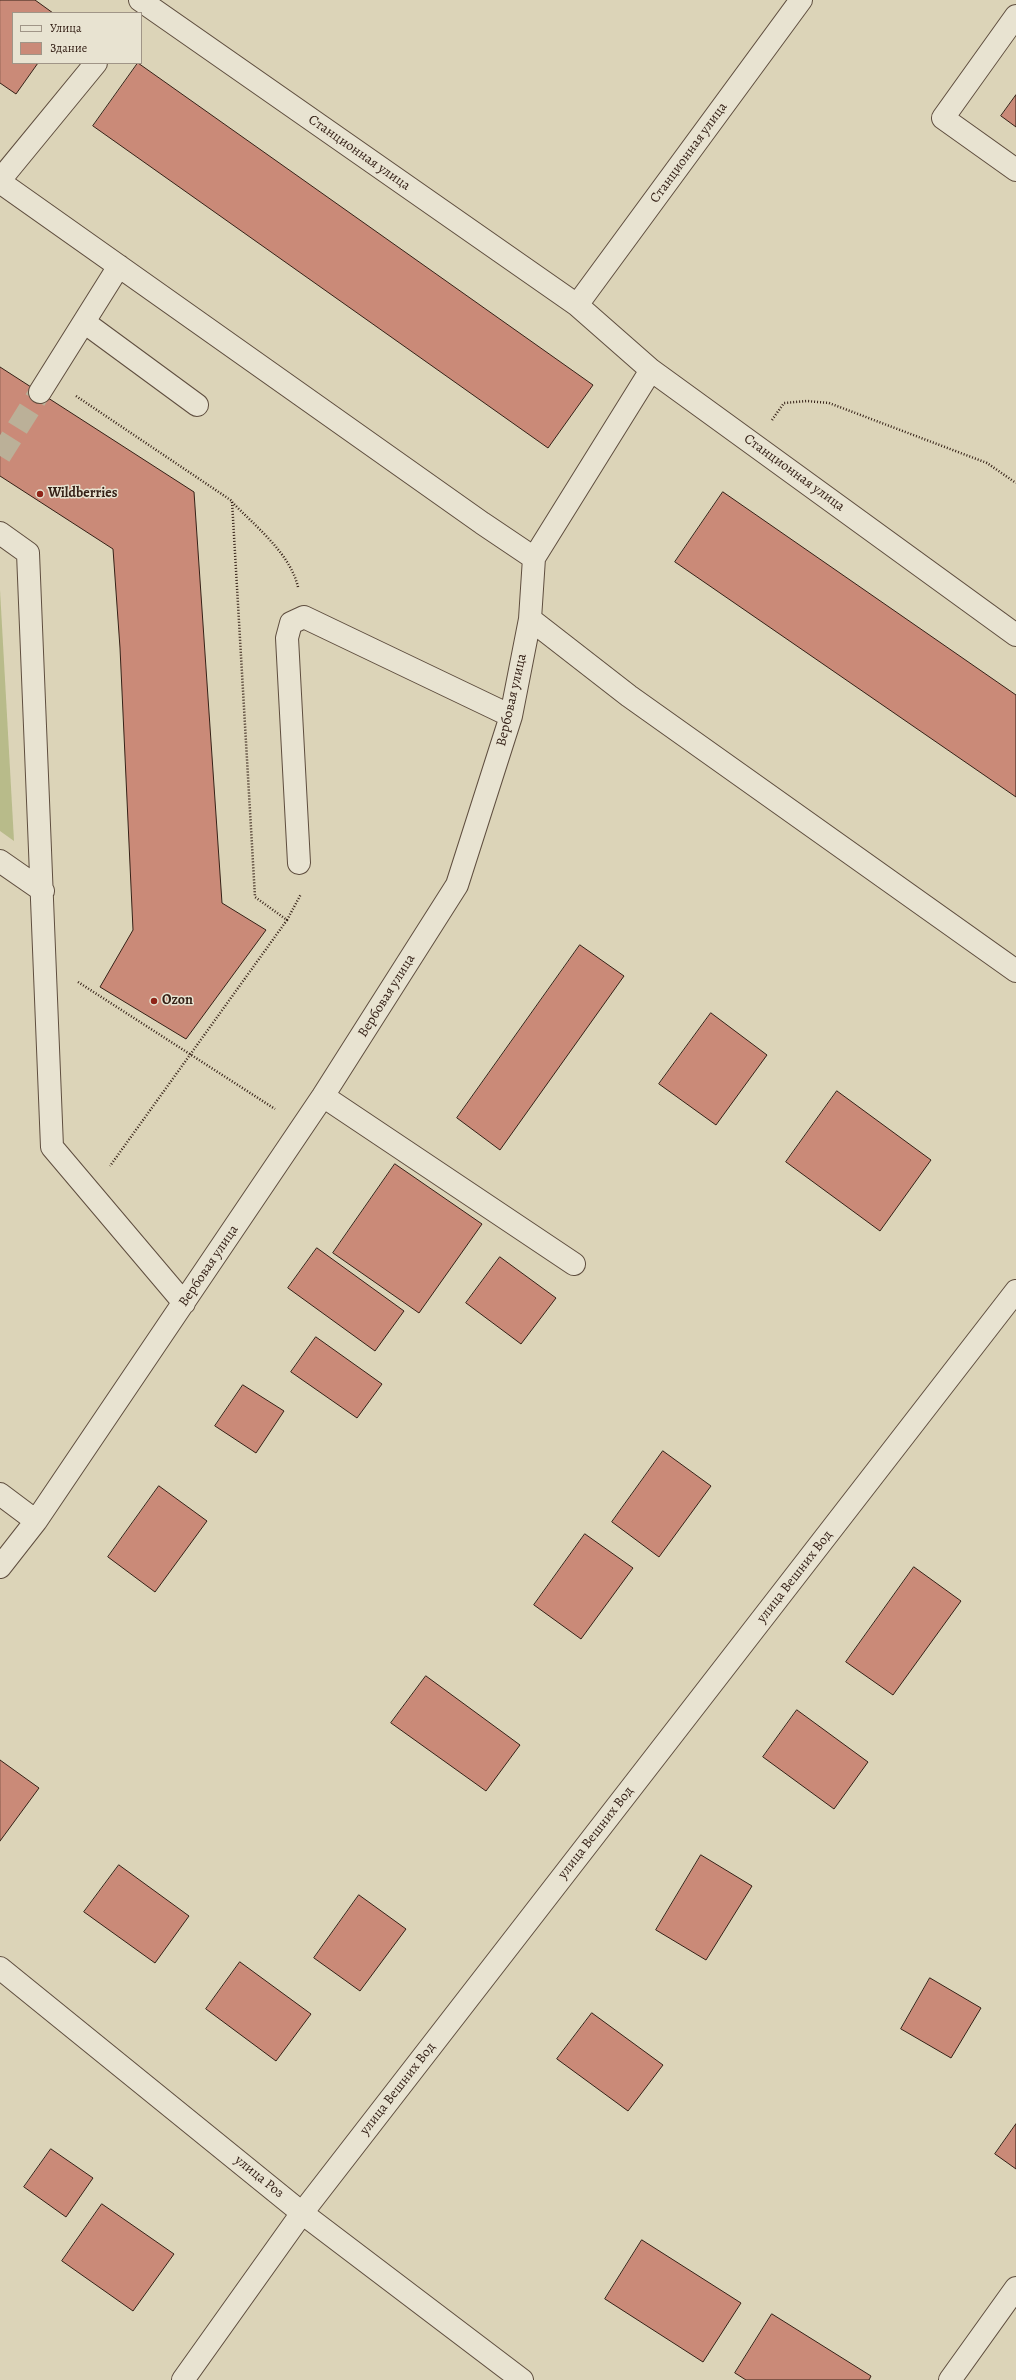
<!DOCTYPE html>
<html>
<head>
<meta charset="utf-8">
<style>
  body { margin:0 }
  #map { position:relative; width:1016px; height:2380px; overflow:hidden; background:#dcd4b8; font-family:Alegreya,serif }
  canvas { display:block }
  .legend { position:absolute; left:12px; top:12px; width:130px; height:52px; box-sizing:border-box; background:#e8e3d1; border:1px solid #a09587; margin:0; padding:5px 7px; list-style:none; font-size:12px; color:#352117 }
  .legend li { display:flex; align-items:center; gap:8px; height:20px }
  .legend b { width:20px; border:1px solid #a09587 }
</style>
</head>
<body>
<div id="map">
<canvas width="1016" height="2380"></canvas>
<ul class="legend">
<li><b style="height:5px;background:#e8e3d1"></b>Улица</li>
<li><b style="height:11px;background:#ca8a78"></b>Здание</li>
</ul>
</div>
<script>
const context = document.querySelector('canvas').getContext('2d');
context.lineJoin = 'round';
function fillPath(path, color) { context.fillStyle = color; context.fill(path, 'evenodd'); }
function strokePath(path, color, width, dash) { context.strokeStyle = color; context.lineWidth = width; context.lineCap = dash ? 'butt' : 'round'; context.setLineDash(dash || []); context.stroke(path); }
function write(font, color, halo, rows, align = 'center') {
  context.font = font + ' Alegreya,serif'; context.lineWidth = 3; context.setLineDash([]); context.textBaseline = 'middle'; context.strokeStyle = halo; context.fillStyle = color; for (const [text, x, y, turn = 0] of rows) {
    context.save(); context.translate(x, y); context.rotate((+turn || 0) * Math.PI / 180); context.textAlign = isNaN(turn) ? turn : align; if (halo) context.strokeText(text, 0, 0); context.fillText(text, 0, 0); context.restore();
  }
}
const green = new Path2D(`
  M0 590 14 841 0 831Z`);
const building = new Path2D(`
  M0 0H35L53 13H13V63H38L16 94 0 83Z
  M138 63 593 385 548 448 93 126Z
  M1016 95V127L1001 116Z
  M0 367 194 492 222 903 266 930 186 1039 100 987 133 930 120 648 113 549 0 476Z
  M723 492 1016 695V797L675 562Z
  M580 945 624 976 500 1150 457 1118Z
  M711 1013 767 1055 716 1125 659 1084Z
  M837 1091 931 1160 880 1231 786 1162Z
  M395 1164 482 1224 419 1313 333 1253Z
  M317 1248 404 1311 375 1351 288 1288Z
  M500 1257 556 1298 521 1344 466 1303Z
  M316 1337 382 1384 357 1418 291 1372Z
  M243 1385 284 1411 256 1453 215 1426Z
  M663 1451 711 1486 659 1557 612 1522Z
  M159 1486 207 1521 155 1592 108 1557Z
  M585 1534 633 1568 581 1639 534 1605Z
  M914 1567 961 1601 893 1695 846 1662Z
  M426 1676 520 1745 486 1791 391 1723Z
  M797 1710 868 1762 834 1809 763 1757Z
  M0 1760 39 1788 0 1841Z
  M701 1855 752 1886 706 1960 656 1930Z
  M119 1865 189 1916 155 1963 84 1912Z
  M359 1895 406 1929 360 1991 314 1958Z
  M240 1962 311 2014 276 2061 206 2009Z
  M930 1978 981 2008 951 2058 901 2029Z
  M592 2013 663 2065 628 2111 557 2059Z
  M1016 2124V2169L995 2154Z
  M51 2149 93 2178 66 2217 24 2187Z
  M102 2204 174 2254 133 2311 62 2261Z
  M642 2240 741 2303 703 2362 605 2299Z
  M772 2314 871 2376 869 2380H746L735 2373Z`);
const minorTunnel = new Path2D(`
  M0 456 40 392`);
const path = new Path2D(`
  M76 396 232 501 255 897 287 920 110 1166
  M772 420 784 403 807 401 829 403 987 463 1016 483
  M232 502C255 526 290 553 298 587
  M287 920 301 894
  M78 982 275 1109`);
const minor = new Path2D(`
  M140 0 577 305 651 370 1016 635
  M1016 16 943 118 1016 170
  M0 180 96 63
  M0 182 482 523 534 558
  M577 305 801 0
  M84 322 197 405
  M40 392 119 266
  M0 533 28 553 52 1147 184 1303
  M530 619 629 696 1016 971
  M0 861 43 891
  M299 863 287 638 291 623 304 617 511 716
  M323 1096 574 1264
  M0 1494 36 1521
  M0 1567 36 1521 323 1096 457 885 511 716 530 619 534 558 651 370
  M0 1968 302 2213 522 2380
  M183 2380 302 2213 1016 1291
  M950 2380 1016 2288`);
const markers = [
  [40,494,4,"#8f2418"],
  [154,1001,4,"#8f2418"]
];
const streetNames = [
  ["Станционная улица",359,153,35],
  ["Станционная улица",689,153,-54],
  ["Станционная улица",794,473,36],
  ["Вербовая улица",512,700,-77],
  ["Вербовая улица",387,996,-58],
  ["Вербовая улица",209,1266,-56],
  ["улица Вешних Вод",795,1577,-52],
  ["улица Вешних Вод",596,1833,-52],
  ["улица Вешних Вод",398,2089,-52],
  ["улица Роз",259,2177,39]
];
const poiNames = [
  ["Wildberries",48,494],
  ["Ozon",162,1001]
];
fillPath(green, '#b8bb8a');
fillPath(building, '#ca8a78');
strokePath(building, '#352117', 1);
strokePath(minorTunnel, '#bbb098', 22, [22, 11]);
strokePath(minor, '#5f4e3f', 24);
strokePath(path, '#352117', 2.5, [1, 2]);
strokePath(minor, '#e8e3d1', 22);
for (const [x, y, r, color] of markers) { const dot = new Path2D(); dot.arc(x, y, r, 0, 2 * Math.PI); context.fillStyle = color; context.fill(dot); strokePath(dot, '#e8e3d1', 1.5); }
write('14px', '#352117', '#e8e3d1', streetNames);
write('bold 14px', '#352117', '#e8e3d1', poiNames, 'left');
</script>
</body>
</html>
